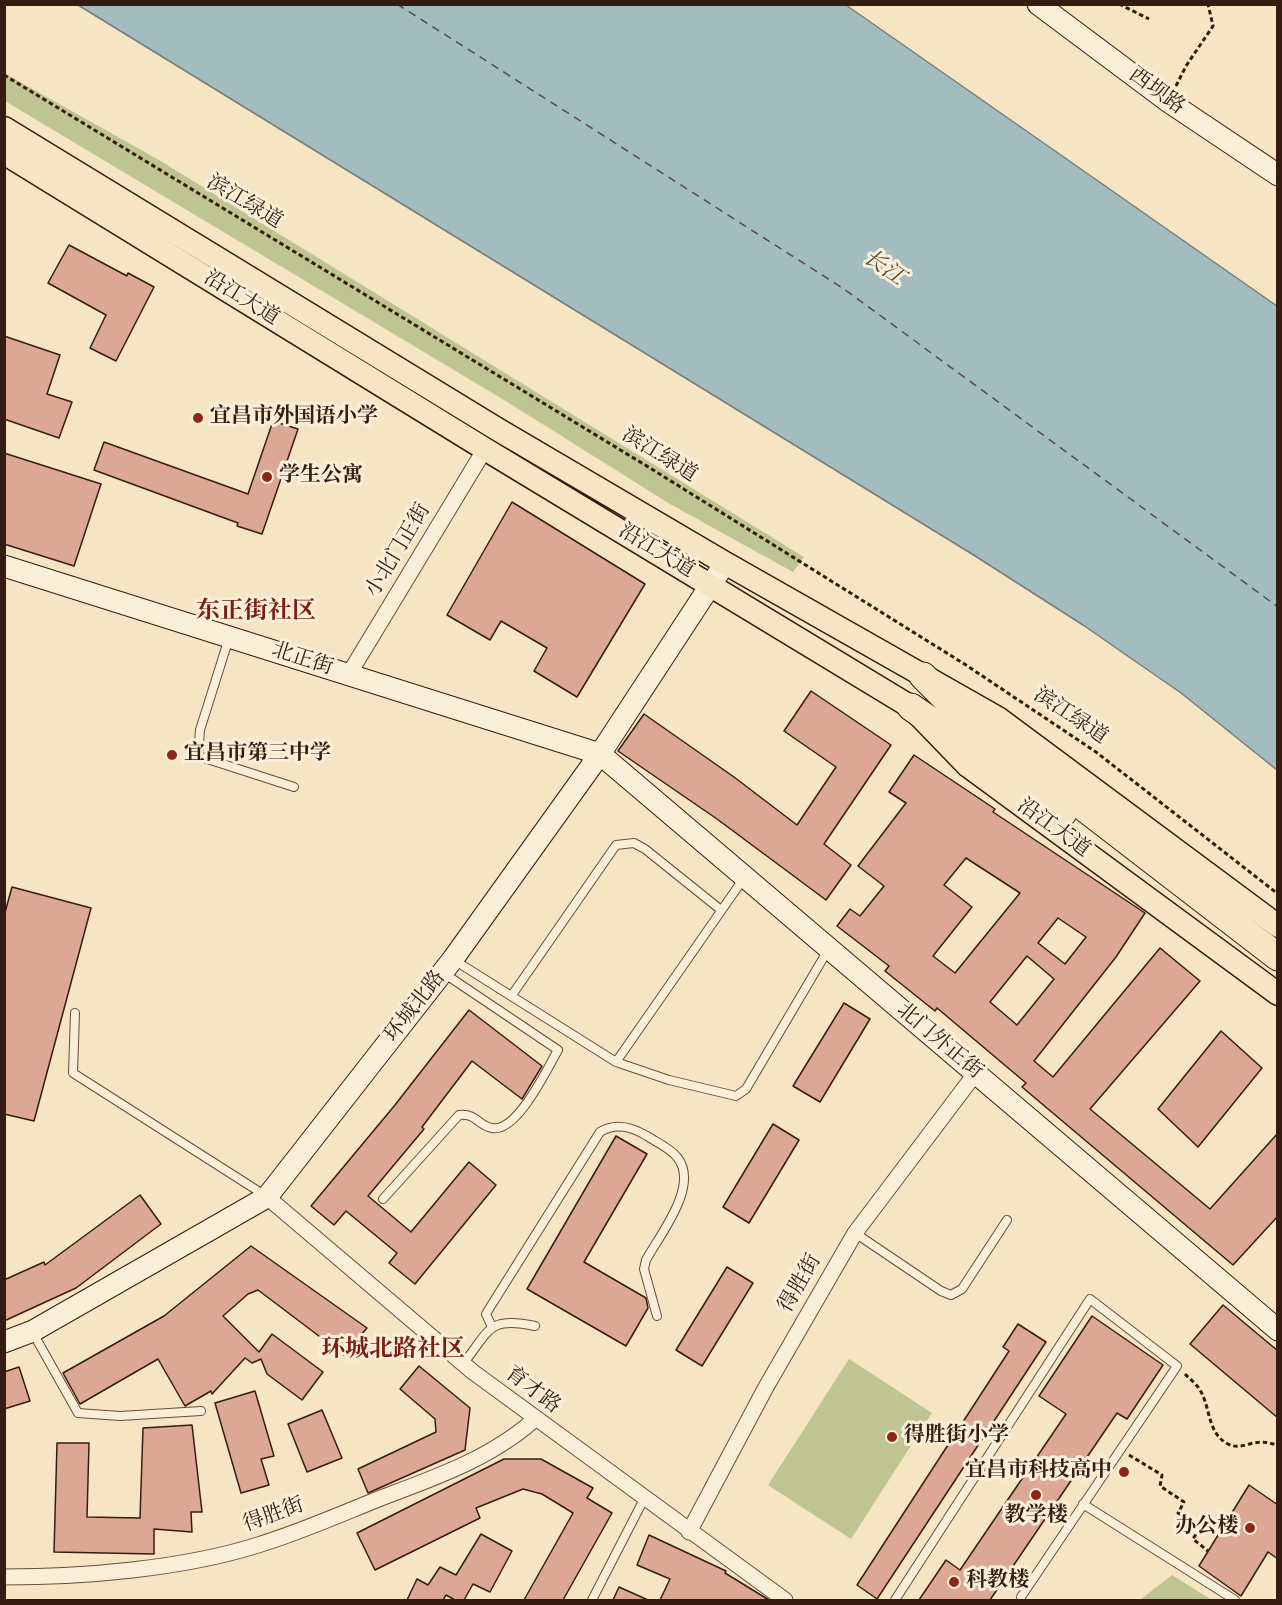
<!DOCTYPE html>
<html>
<head>
<meta charset="utf-8">
<style>
  body { margin:0 }
  #map { position:relative; width:1282px; height:1605px; overflow:hidden; background:#f6e5c3; font-family:"IM FELL DW Pica",serif }
  canvas { display:block }
  .frame { position:absolute; inset:0; border:6px solid #341d10; pointer-events:none }
</style>
</head>
<body>
<div id="map">
<canvas width="1282" height="1605"></canvas>
<div class="frame"></div>
</div>
<script>
const context = document.querySelector('canvas').getContext('2d');
context.lineJoin = 'round';
function fillPath(path, color) { context.fillStyle = color; context.fill(path, 'evenodd'); }
function strokePath(path, color, width, dash) { context.strokeStyle = color; context.lineWidth = width; context.lineCap = dash ? 'butt' : 'round'; context.setLineDash(dash || []); context.stroke(path); }
function write(font, color, halo, rows, align = 'center') {
  context.font = font + ' "IM FELL DW Pica","Noto Serif SC",serif'; context.lineWidth = 6; context.setLineDash([]); context.textBaseline = 'middle'; context.strokeStyle = halo; context.fillStyle = color; for (const [text, x, y, turn = 0] of rows) {
    context.save(); context.translate(x, y); context.rotate((+turn || 0) * Math.PI / 180); context.textAlign = isNaN(turn) ? turn : align; if (halo) context.strokeText(text, 0, 0); context.fillText(text, 0, 0); context.restore();
  }
}
const green = new Path2D(`
  M4 73 159 160 804 557 793 572 670 504 509 403 5 101Z
  M849 1359 932 1413 851 1539 768 1485Z
  M1172 1575 1212 1600H1140Z`);
const water = new Path2D(`
  M78 5H846L1277 306V770L1181 693 1083 625 972 554Z`);
const ferry = new Path2D(`
  M397 4 844 289 1278 607`);
const building = new Path2D(`
  M69 245 127 276 128 273 154 287 116 361 90 348 106 315 48 283Z
  M4 336 60 355 47 394 72 402 59 438 4 419Z
  M273 421 298 429 262 534 237 526 238 523 94 470 104 442 248 494Z
  M4 453 101 484 74 566 4 544Z
  M512 502 645 584 577 697 534 671 547 648 501 621 490 640 447 615Z
  M811 691 891 745 824 844 851 865 826 900 717 819 618 751 644 714 734 777 797 825 836 767 784 731Z
  M914 755 995 809 993 812 1145 913 1116 957 1034 1061 1053 1077 1160 948 1200 981 1090 1109 1210 1209 1278 1133V1216L1233 1265 1022 1087 1026 1083 937 1008 935 1011 885 971 889 966 837 926 850 909 860 916 884 886 858 866 906 803 889 792ZM966 858 1020 893 955 973 933 956 972 907 944 885ZM1058 918 1086 937 1065 964 1038 943ZM1027 956 1054 979 1017 1025 990 1002Z
  M12 887 91 908 34 1121 4 1114V916Z
  M844 1003 870 1019 820 1102 793 1086Z
  M469 1010 542 1066 522 1099 472 1061 422 1127 424 1129 368 1196 411 1232 469 1162 496 1185 415 1284 389 1263 397 1253 346 1211 334 1225 311 1206 395 1105Z
  M1221 1031 1262 1068 1198 1147 1158 1109Z
  M773 1124 799 1140 749 1223 723 1207Z
  M616 1136 647 1154 584 1262 646 1298 648 1308 626 1346 527 1289Z
  M140 1195 161 1224 76 1288 4 1321V1280L44 1262 45 1265Z
  M251 1246 367 1328 344 1355 258 1290 248 1294 223 1316 259 1352 272 1334 323 1372 302 1400 267 1374 261 1359 252 1363 245 1358 212 1394 211 1391 185 1406 158 1359 80 1404 63 1373 164 1316Z
  M727 1267 753 1283 702 1366 676 1350Z
  M1223 1305 1278 1351V1418L1190 1344Z
  M1092 1316 1163 1365 1127 1419 1117 1413 990 1600H919L946 1560 960 1570 1066 1414 1039 1396Z
  M1018 1324 1046 1342 877 1599 857 1585 1009 1351 1003 1347Z
  M419 1366 470 1408 465 1450 368 1493 358 1469 436 1432 435 1419 400 1389Z
  M19 1367 30 1401 4 1409V1372Z
  M255 1391 274 1456 261 1459 269 1485 241 1493 215 1403Z
  M322 1410 342 1458 307 1472 288 1424Z
  M192 1425 202 1512H191L192 1532 154 1529V1554L54 1552 57 1443H89L87 1517 140 1518 143 1428Z
  M504 1459H541L593 1488 587 1498 612 1513 563 1600H524L573 1513 542 1494 523 1489 476 1508 480 1518 375 1570 357 1533Z
  M1249 1485 1278 1505V1559L1268 1552 1241 1596 1199 1566Z
  M481 1534 512 1551 490 1592 473 1584 464 1600H455L446 1595 443 1600H407L417 1579 428 1585 440 1567 456 1575Z
  M649 1535 726 1571 725 1573 769 1600H660L670 1579 637 1565Z
  M619 1587 648 1600H613Z`);
const path = new Path2D(`
  M1119 4 1149 19
  M4 75 650 468 966 665 1096 752 1278 894
  M1176 86 1186 66 1213 26 1208 4
  M1185 1374C1189 1378 1194 1382 1198 1387 1211 1404 1206 1433 1228 1444 1243 1452 1255 1435 1278 1446
  M1129 1455 1162 1475 1160 1486 1184 1502 1178 1513 1201 1526 1193 1539 1208 1551`);
const lane = new Path2D(`
  M229 638 200 730 198 756 294 787
  M454 960 616 1062 669 1080 736 1096 746 1089 828 950
  M512 995 616 845 634 843 645 849 721 910
  M75 1013 73 1073 266 1196
  M616 1062 744 878
  M383 1199 459 1115C477 1113 478 1126 492 1128 517 1133 547 1069 558 1050L445 974
  M855 1233 941 1291 951 1295 962 1289 1007 1220
  M492 1327 486 1314 489 1309 600 1132C616 1122 632 1127 647 1136 656 1142 670 1148 677 1157 700 1185 661 1233 646 1260L644 1269 657 1316
  M33 1333 78 1413 120 1416 201 1411
  M463 1364C490 1330 488 1316 535 1326
  M1083 1504 1235 1600
  M592 1600 644 1499
  M895 1600 1090 1299 1177 1366 1021 1597`);
const street = new Path2D(`
  M349 674 485 449
  M267 1197 473 1372 785 1600
  M689 1532 766 1387 855 1233 975 1074
  M4 1577C83 1577 182 1569 258 1545 301 1532 343 1513 386 1496 437 1477 493 1457 535 1419`);
const secondary = new Path2D(`
  M1038 4 1169 102 1278 175
  M4 566 600 754 1278 1330
  M4 1342 33 1331 267 1197 453 959 600 754 725 563`);
const primary = new Path2D(`
  M4 128 497 429 725 563 998 718 1278 926
  M4 153 485 449 911 707 968 766 1278 994`);
const highway = new Path2D(`
  M923 676 956 709 1278 957
  M911 707 1063 813`);
const markers = [
  [198,418,6,"#8f2418"],
  [267,477,6,"#8f2418"],
  [172,755,6,"#8f2418"],
  [892,1437,6,"#8f2418"],
  [1124,1472,6,"#8f2418"],
  [1036,1495,6,"#8f2418"],
  [1250,1528,6,"#8f2418"],
  [954,1582,6,"#8f2418"]
];
const streetNames = [
  ["西坝路",1156,92,36],
  ["滨江绿道",244,203,31],
  ["沿江大道",241,299,32],
  ["滨江绿道",659,456,32],
  ["小北门正街",399,551,-59],
  ["沿江大道",656,552,31],
  ["北正街",302,660,18],
  ["滨江绿道",1070,717,34],
  ["沿江大道",1053,829,36],
  ["环城北路",416,1007,-52],
  ["北门外正街",939,1042,40],
  ["得胜街",801,1284,-60],
  ["育才路",532,1391,37],
  ["得胜街",274,1516,-20]
];
const poiNames = [
  ["宜昌市外国语小学",210,418],
  ["学生公寓",279,477],
  ["宜昌市第三中学",184,755],
  ["得胜街小学",904,1437],
  ["宜昌市科技高中",1112,1472,"right"],
  ["教学楼",1036,1517,"center"],
  ["办公楼",1238,1528,"right"],
  ["科教楼",966,1582]
];
const waterNames = [
  ["长江",883,269,35]
];
const quarterNames = [
  ["东正街社区",256,613],
  ["环城北路社区",393,1351]
];
fillPath(green, '#bec492');
fillPath(water, '#a3bcbf');
strokePath(water, '#777c79', 1.5);
strokePath(ferry, '#554d45', 1.5, [8, 6]);
fillPath(building, '#dca894');
strokePath(building, '#341d10', 1.5);
strokePath(lane, '#644f3d', 10);
strokePath(street, '#644f3d', 17);
strokePath(secondary, '#341d10', 23);
strokePath(primary, '#341d10', 25);
strokePath(highway, '#341d10', 29);
strokePath(path, '#341d10', 3, [4.5, 3]);
strokePath(lane, '#f9eed8', 8);
strokePath(street, '#f9eed8', 15);
strokePath(secondary, '#f9eed8', 21);
strokePath(primary, '#f6e5c3', 22);
strokePath(highway, '#f6e5c3', 27);
for (const [x, y, r, color] of markers) { const dot = new Path2D(); dot.arc(x, y, r, 0, 2 * Math.PI); context.fillStyle = color; context.fill(dot); strokePath(dot, '#f9eed8', 2); }
write('21px', '#341d10', '#f9eed8', streetNames);
write('bold 21px', '#341d10', '#f9eed8', poiNames, 'left');
write('italic 22px', '#554d45', '#f9eed8', waterNames);
write('bold 24px', '#7a1f14', '#f9eed8', quarterNames);
</script>
</body>
</html>
